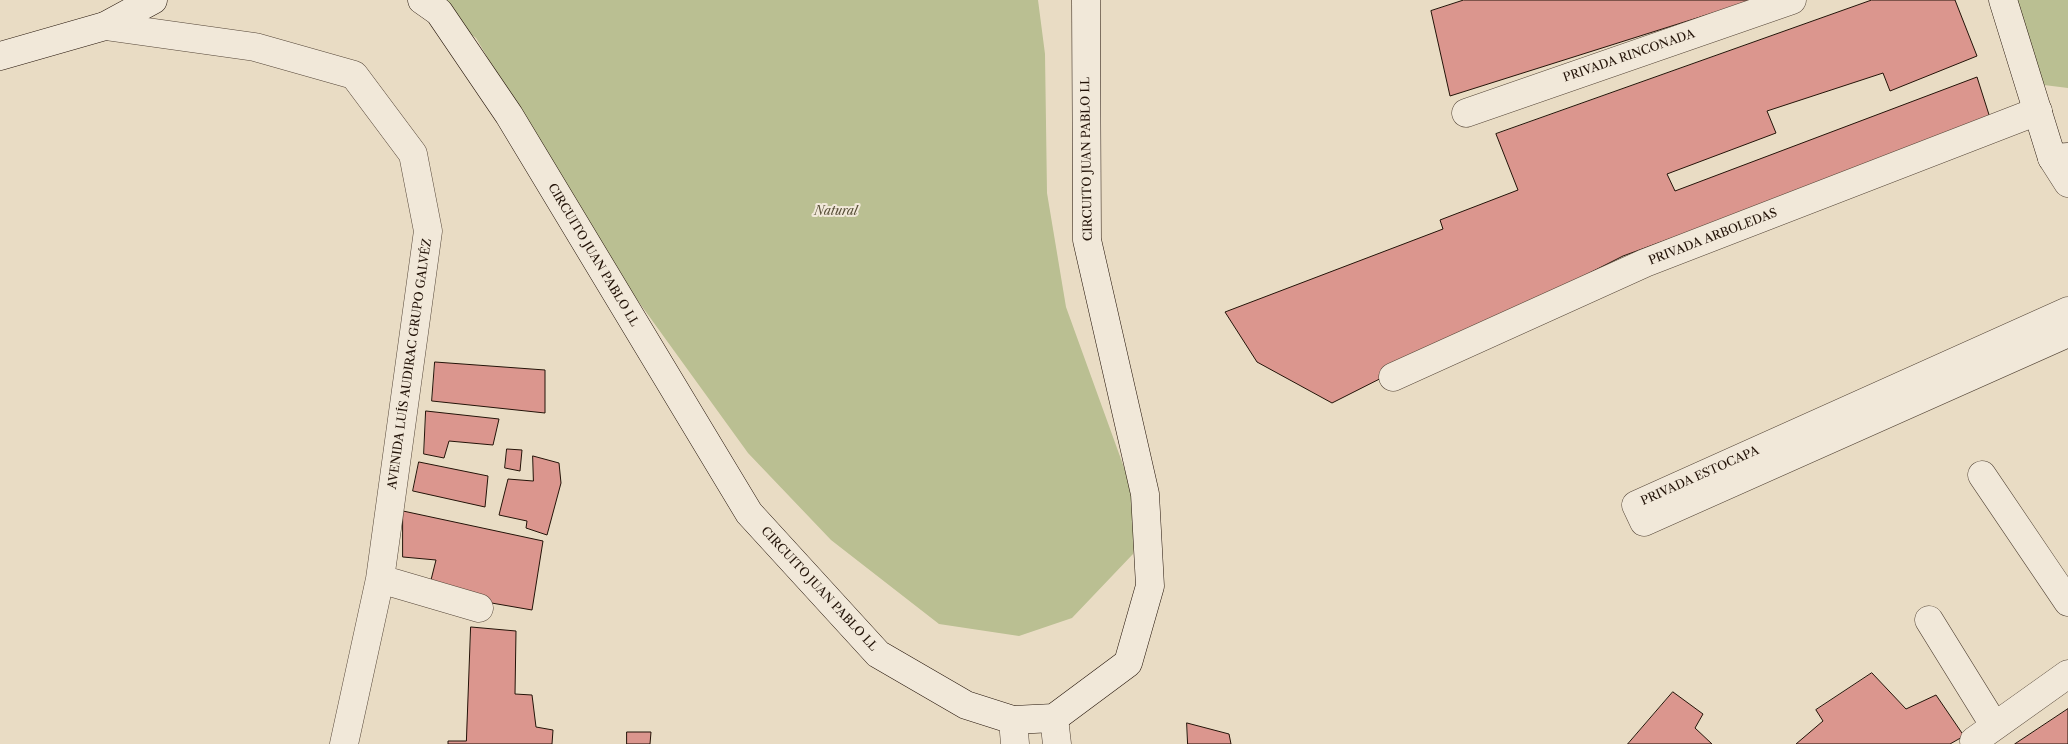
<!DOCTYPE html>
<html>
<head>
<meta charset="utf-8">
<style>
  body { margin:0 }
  canvas { display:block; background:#e9dcc4 }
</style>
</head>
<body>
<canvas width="2068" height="744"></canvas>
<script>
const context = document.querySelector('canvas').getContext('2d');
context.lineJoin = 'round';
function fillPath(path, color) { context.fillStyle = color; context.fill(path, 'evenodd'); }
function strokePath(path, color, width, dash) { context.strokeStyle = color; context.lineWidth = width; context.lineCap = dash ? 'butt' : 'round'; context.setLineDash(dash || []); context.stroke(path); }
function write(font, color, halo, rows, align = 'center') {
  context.font = font + ' "Libre Caslon Text",serif'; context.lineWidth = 4; context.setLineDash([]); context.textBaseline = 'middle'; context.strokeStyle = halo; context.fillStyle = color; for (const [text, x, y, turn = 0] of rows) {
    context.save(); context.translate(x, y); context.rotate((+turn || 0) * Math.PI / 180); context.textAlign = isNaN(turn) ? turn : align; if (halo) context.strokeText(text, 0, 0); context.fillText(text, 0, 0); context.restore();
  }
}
const green = new Path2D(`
  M422 0H1038L1045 54 1047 193 1066 307 1139 509 1133 554 1072 618 1019 636 939 624 831 540 748 453 599 247 476 38Z
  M2011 0H2068V88L2036 84Z`);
const building = new Path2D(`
  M1464 0H1754L1450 96 1431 11Z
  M1872 0H1955L1977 56 1890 91 1883 73 1767 111 1776 133 1667 174 1675 191 1977 77 1991 121 1623 256 1332 403 1257 362 1225 312 1443 229 1440 220 1518 190 1496 134Z
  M435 362 545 370V413L432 401Z
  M426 411 499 419 493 445 449 441 444 458 424 454Z
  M507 449 522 450 520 471 505 468Z
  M533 456 559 463 561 483 547 535 526 528 527 521 499 515 508 479 533 481Z
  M419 462 488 476 485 507 413 491Z
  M403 511 543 541 532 610 428 592 436 560 403 557Z
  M471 627 516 631 515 694 532 695 536 727 553 730 552 744H448V741H466Z
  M1872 673 1906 709 1936 695 1964 736 1950 744H1796L1823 721 1816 710Z
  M1673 692 1703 714 1695 728 1712 744H1628Z
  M2068 709V744H2015Z
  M1187 723 1229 734 1231 744H1188Z
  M627 732H651L650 744H627Z`);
const street = new Path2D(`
  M105 26 255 47 354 75 413 154 428 231 380 579 344 744
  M1466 113 1792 0
  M2052 158 2068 183
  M2068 311 1636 505 1644 522 2068 333
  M1393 377 1645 263 2038 111
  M1982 475 2068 602
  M380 579 479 608
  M1929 620 1994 725
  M1054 718 1057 744
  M1013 720 1015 744
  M1975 744 1974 741 2068 674`);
const secondary = new Path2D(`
  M422 0 439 12 509 115 749 513 878 654 966 705 1013 720 1054 718 1128 663 1150 586 1145 494 1087 240 1086 0
  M2003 0 2052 158 2068 157
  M0 56 105 26 153 0`);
const streetNames = [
  ["PRIVADA RINCONADA",1629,56,-19],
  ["CIRCUITO JUAN PABLO LL",1087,159,-91],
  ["PRIVADA ARBOLEDAS",1713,237,-21],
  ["CIRCUITO JUAN PABLO LL",593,255,59],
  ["AVENIDA LUÍS AUDIRAC GRUPO GALVÉZ",410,364,-82],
  ["PRIVADA ESTOCAPA",1700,476,-24],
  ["CIRCUITO JUAN PABLO LL",819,589,47]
];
const parkNames = [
  ["Natural",836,212]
];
fillPath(green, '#babf92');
fillPath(building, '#db968e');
strokePath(building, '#231308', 1);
strokePath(street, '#544537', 29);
strokePath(secondary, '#231308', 29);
strokePath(street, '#f1e8d9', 28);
strokePath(secondary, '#f1e8d9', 28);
write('12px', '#231308', '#f1e8d9', streetNames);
write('italic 12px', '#584f38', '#f1e8d9', parkNames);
</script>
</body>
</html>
